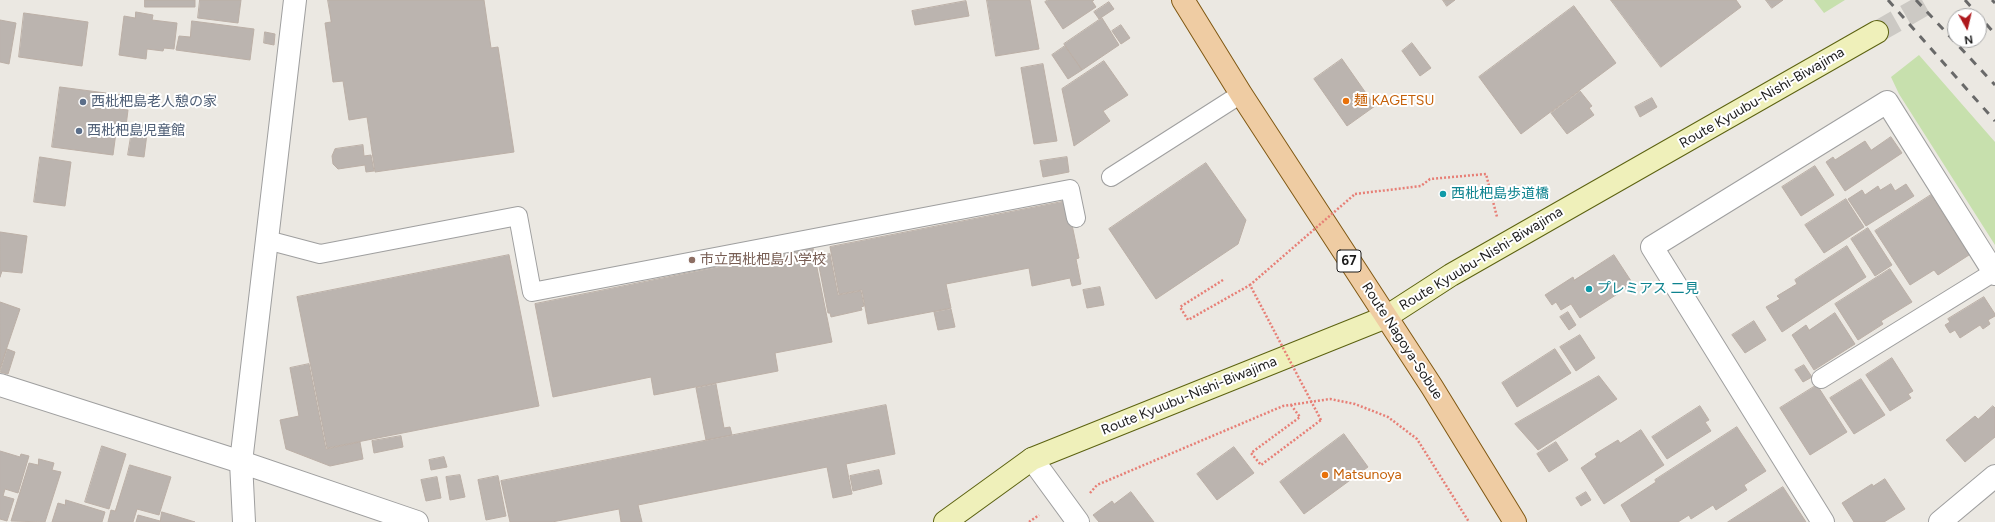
<!DOCTYPE html>
<html>
<head>
<meta charset="utf-8">
<style>
  body { margin:0 }
  #map { position:relative; width:1995px; height:522px; overflow:hidden; background:#ebe8e2; font-family:Figtree,sans-serif }
  canvas { display:block }
  .north { position:absolute; left:1947px; top:8px; width:40px; height:40px; box-sizing:border-box; background:#fff; border:1px solid #a4a4a4; border-radius:50%; rotate:172deg; font-size:11px; font-weight:700; line-height:16px; text-align:center; color:#1b1b1b }
  .north::after { content:''; display:block; margin:auto; width:14px; height:18px; background:#ae181c; clip-path:polygon(50% 0,100% 100%,50% 72%,0 100%) }
</style>
</head>
<body>
<div id="map">
<canvas width="1995" height="522"></canvas>
<div class="north">N</div>
</div>
<script>
const context = document.querySelector('canvas').getContext('2d');
context.lineJoin = 'round';
function fillPath(path, color) { context.fillStyle = color; context.fill(path, 'evenodd'); }
function strokePath(path, color, width, dash) { context.strokeStyle = color; context.lineWidth = width; context.lineCap = dash ? 'butt' : 'round'; context.setLineDash(dash || []); context.stroke(path); }
function write(font, color, halo, rows, align = 'center') {
  context.font = font + ' Figtree,"Noto Sans JP",sans-serif'; context.lineWidth = 4; context.setLineDash([]); context.textBaseline = 'middle'; context.strokeStyle = halo; context.fillStyle = color; for (const [text, x, y, turn = 0] of rows) {
    context.save(); context.translate(x, y); context.rotate((+turn || 0) * Math.PI / 180); context.textAlign = isNaN(turn) ? turn : align; if (halo) context.strokeText(text, 0, 0); context.fillText(text, 0, 0); context.restore();
  }
}
const grass = new Path2D(`
  M1814 0H1845L1824 13Z
  M1919 55 1995 142V245L1899 94 1891 77Z`);
const building = new Path2D(`
  M145 0H195V7H145Z
  M200 0H241L238 23 198 18Z
  M328 0H484L491 48 498 47 514 152 375 172 367 117 349 120 343 81 333 82 325 23 331 22Z
  M987 0H1030L1039 49 996 56Z
  M1048 0H1094L1092 1 1096 7 1063 29 1045 2Z
  M1443 0H1455L1447 6Z
  M1611 0H1736L1741 7 1661 67Z
  M1766 0H1783L1772 8Z
  M966 1 969 16 915 25 912 11Z
  M1109 2 1114 9 1099 19 1094 12Z
  M1574 6 1616 63 1521 134 1479 77Z
  M136 12 153 15 152 20 177 23 174 49 164 48 163 51 147 49 146 59 119 55 124 16 135 18Z
  M24 13 88 22 82 66 19 57Z
  M1102 18 1119 45 1082 70 1064 44Z
  M0 20 16 23 9 64 0 62Z
  M192 21 254 29 250 60 176 50 179 36 190 37Z
  M1121 25 1130 38 1121 44 1112 31Z
  M265 32 275 34 274 45 264 43Z
  M1412 43 1431 68 1420 76 1402 51Z
  M1065 46 1082 70 1068 79 1052 55Z
  M1342 59 1375 106 1347 126 1314 79Z
  M1104 61 1128 95 1103 111 1110 121 1074 146 1062 89Z
  M1043 64 1057 141 1034 144 1021 68Z
  M60 87 121 95 119 109 128 110 126 126 117 125 113 155 52 147Z
  M1580 91 1592 106 1589 108 1594 115 1567 134 1551 113Z
  M1652 98 1657 107 1640 117 1635 107Z
  M133 124 148 126 144 157 128 155Z
  M1891 137 1902 153 1845 191 1826 162 1833 157 1835 160 1865 141 1871 150Z
  M363 145 364 156 371 155 374 171 366 172 365 165 338 169 333 164 332 156 335 149Z
  M40 157 71 162 65 206 34 202Z
  M1067 157 1069 172 1043 177 1040 161Z
  M1206 163 1246 220 1238 244 1156 299 1109 229Z
  M1815 166 1834 195 1801 216 1782 187Z
  M1891 184 1895 191 1906 184 1914 196 1866 226 1848 199 1862 190 1865 195 1878 186 1880 190Z
  M1931 195 1969 255 1938 275 1934 270 1910 285 1875 231Z
  M1846 199 1864 227 1824 253 1805 225Z
  M1067 201 1079 258 1076 259 1081 284 1072 286 1070 278 1032 286 1029 268 946 284 951 308 868 324 862 290 839 294 830 247Z
  M1868 228 1892 265 1875 276 1851 239Z
  M0 232 27 236 22 273 2 271 0 277Z
  M1847 246 1866 277 1782 332 1766 307 1780 299 1777 296 1797 284 1795 280Z
  M813 248 832 342 775 353 778 371 654 395 651 377 553 397 535 304Z
  M830 254 838 295 861 291 864 306 861 307 862 310 831 317 830 313H828L817 256Z
  M509 255 539 406 327 448 297 297Z
  M1614 255 1633 284 1580 318 1571 304 1561 310 1556 302 1552 305 1545 295 1573 277 1574 280Z
  M1890 269 1912 302 1881 321 1883 324 1858 340 1835 304Z
  M1100 287 1104 305 1087 308 1083 290Z
  M1984 297 1995 314V316L1988 320 1990 324 1983 329 1980 325 1960 338 1955 330 1950 333 1945 325 1950 322 1948 319Z
  M0 302 20 309 0 368Z
  M951 309 955 327 938 330 934 312Z
  M1568 312 1576 325 1569 330 1560 317Z
  M1835 313 1855 344 1814 370 1792 335 1806 325 1809 330Z
  M1754 321 1766 340 1745 353 1732 335Z
  M1580 335 1595 358 1576 371 1560 347Z
  M7 349 15 352 8 374 0 372Z
  M1555 349 1571 373 1517 407 1502 383Z
  M1892 358 1913 391 1908 394 1911 398 1890 411 1866 375Z
  M309 364 326 449 360 442 363 459 330 466 286 449 280 420 299 416 290 368Z
  M1804 365 1812 377 1803 382 1795 370Z
  M1599 376 1617 399 1538 450 1515 424Z
  M1861 379 1885 415 1854 434 1830 398Z
  M716 384 724 428 730 427 732 435 706 440 696 388Z
  M1817 385 1847 432 1810 455 1780 408Z
  M886 405 895 454 846 464 852 494 833 498 827 467 638 505 642 522H621L619 509 552 522H510L501 481Z
  M1700 406 1709 420 1705 422 1711 431 1667 459 1652 437Z
  M1993 406 1995 408V437L1965 462 1946 440 1975 416 1978 419Z
  M1737 427 1766 471 1744 485 1747 490 1716 510 1713 505 1691 519 1689 515 1678 522H1631L1621 505 1656 482 1655 480Z
  M1641 430 1664 465 1604 504 1581 468 1597 457 1595 454 1618 440 1620 443Z
  M1344 434 1368 467 1304 514 1280 482Z
  M401 436 403 447 374 453 372 441Z
  M1556 442 1568 460 1549 472 1537 454Z
  M102 446 126 454 109 509 85 502Z
  M1234 447 1254 473 1217 500 1197 474Z
  M0 451 20 457 21 454 29 456 18 493 5 489 3 496 14 499 7 521 0 519Z
  M444 457 447 467 431 470 429 460Z
  M39 459 54 463 52 470 61 472 45 522 11 521 29 463 38 465Z
  M130 465 171 477 159 515 137 509 133 522H108L111 510 115 511Z
  M879 470 882 484 853 491 850 476Z
  M460 475 465 497 450 500 446 477Z
  M498 476 506 516 486 520 478 480Z
  M437 477 441 498 426 501 421 480Z
  M1885 479 1905 509 1884 522H1854L1842 503 1872 484 1873 486Z
  M1783 487 1806 522H1728Z
  M1131 492 1154 522H1099L1093 515 1112 501 1114 504Z
  M1586 492 1591 500 1581 506 1576 498Z
  M66 500 105 512 102 522H52L58 503 65 505Z
  M162 512 195 522H136L138 515 160 521Z`);
const secondaryTunnel = new Path2D(`
  M1877 32 1933 0`);
const path = new Path2D(`
  M1355 194 1421 186 1430 179 1486 174 1497 217
  M1223 280 1180 307 1188 320 1250 285
  M1291 405 1300 417 1251 453 1261 465 1321 420
  M1090 493 1097 485 1283 406 1330 399 1355 404 1388 417 1417 439 1469 522
  M1029 522 1039 515`);
const service = new Path2D(`
  M1111 177 1241 94
  M267 240 320 254 518 216 532 292 1070 189 1076 218
  M1821 379 1994 272`);
const minor = new Path2D(`
  M0 385 241 462 417 522
  M1032 459 1078 522
  M244 522 241 462 295 0
  M1823 522 1652 247 1887 102 1995 274
  M1940 522 1995 476`);
const secondary = new Path2D(`
  M945 522 1032 459 1386 317 1451 275 1877 32`);
const primary = new Path2D(`
  M1183 0 1241 94 1432 387 1515 522`);
const rail = new Path2D(`
  M1888 0 1995 121
  M1916 0 1995 85
  M1965 0 1995 34
  M1992 0 1995 3`);
const pathBridge = new Path2D(`
  M1321 420 1250 285 1355 194`);
const markers = [
  [1346,101,4,"#e8710a"],
  [83,102,4,"#5c6f8a"],
  [79,131,4,"#5c6f8a"],
  [1443,194,4,"#0f9aa8"],
  [692,260,4,"#8d6e63"],
  [1589,289,4,"#0f9aa8"],
  [1325,475,4,"#e8710a"]
];
const shields = [
  [1349,261,24]
];
const shieldNames = [
  ["67",1349,261]
];
const streetNames = [
  ["Route Kyuubu-Nishi-Biwajima",1762,98,-30],
  ["Route Kyuubu-Nishi-Biwajima",1481,259,-31],
  ["Route Nagoya-Sobue",1402,341,57],
  ["Route Kyuubu-Nishi-Biwajima",1189,396,-22]
];
const foodNames = [
  ["麺 KAGETSU",1354,101],
  ["Matsunoya",1333,475]
];
const serviceNames = [
  ["西枇杷島老人憩の家",91,102],
  ["西枇杷島児童館",87,131]
];
const cultureNames = [
  ["西枇杷島歩道橋",1451,194],
  ["プレミアス 二見",1597,289]
];
const educationNames = [
  ["市立西枇杷島小学校",700,260]
];
fillPath(grass, '#c7e0ad');
fillPath(building, '#bbb4af');
strokePath(building, '#bbafa6', 1);
strokePath(secondaryTunnel, '#ccc9c4', 22, [22, 11]);
strokePath(service, '#9f9f9f', 20);
strokePath(minor, '#9f9f9f', 24);
strokePath(secondary, '#5c6211', 24);
strokePath(primary, '#805812', 24);
strokePath(path, '#e77f76', 2.5, [2, 2]);
strokePath(service, '#fff', 18);
strokePath(minor, '#fff', 22);
strokePath(secondary, '#eff0ba', 22);
strokePath(primary, '#efcca3', 22);
strokePath(rail, '#696969', 3, [8, 8]);
strokePath(pathBridge, '#e77f76', 2.5, [2, 2]);
for (const [x, y, r, color] of markers) { const dot = new Path2D(); dot.arc(x, y, r, 0, 2 * Math.PI); context.fillStyle = color; context.fill(dot); strokePath(dot, '#fff', 1.5); }
for (const [x, y, w] of shields) { const box = new Path2D(); box.roundRect(x - w / 2, y - 11, w, 22, 3); context.fillStyle = '#fff'; context.fill(box); strokePath(box, '#1b1b1b', 1); }
write('bold 13px', '#1b1b1b', null, shieldNames);
write('14px', '#1b1b1b', '#fff', streetNames);
write('14px', '#c56008', '#fff', foodNames, 'left');
write('14px', '#4e5e75', '#fff', serviceNames, 'left');
write('14px', '#0d838f', '#fff', cultureNames, 'left');
write('14px', '#785e54', '#fff', educationNames, 'left');
</script>
</body>
</html>
